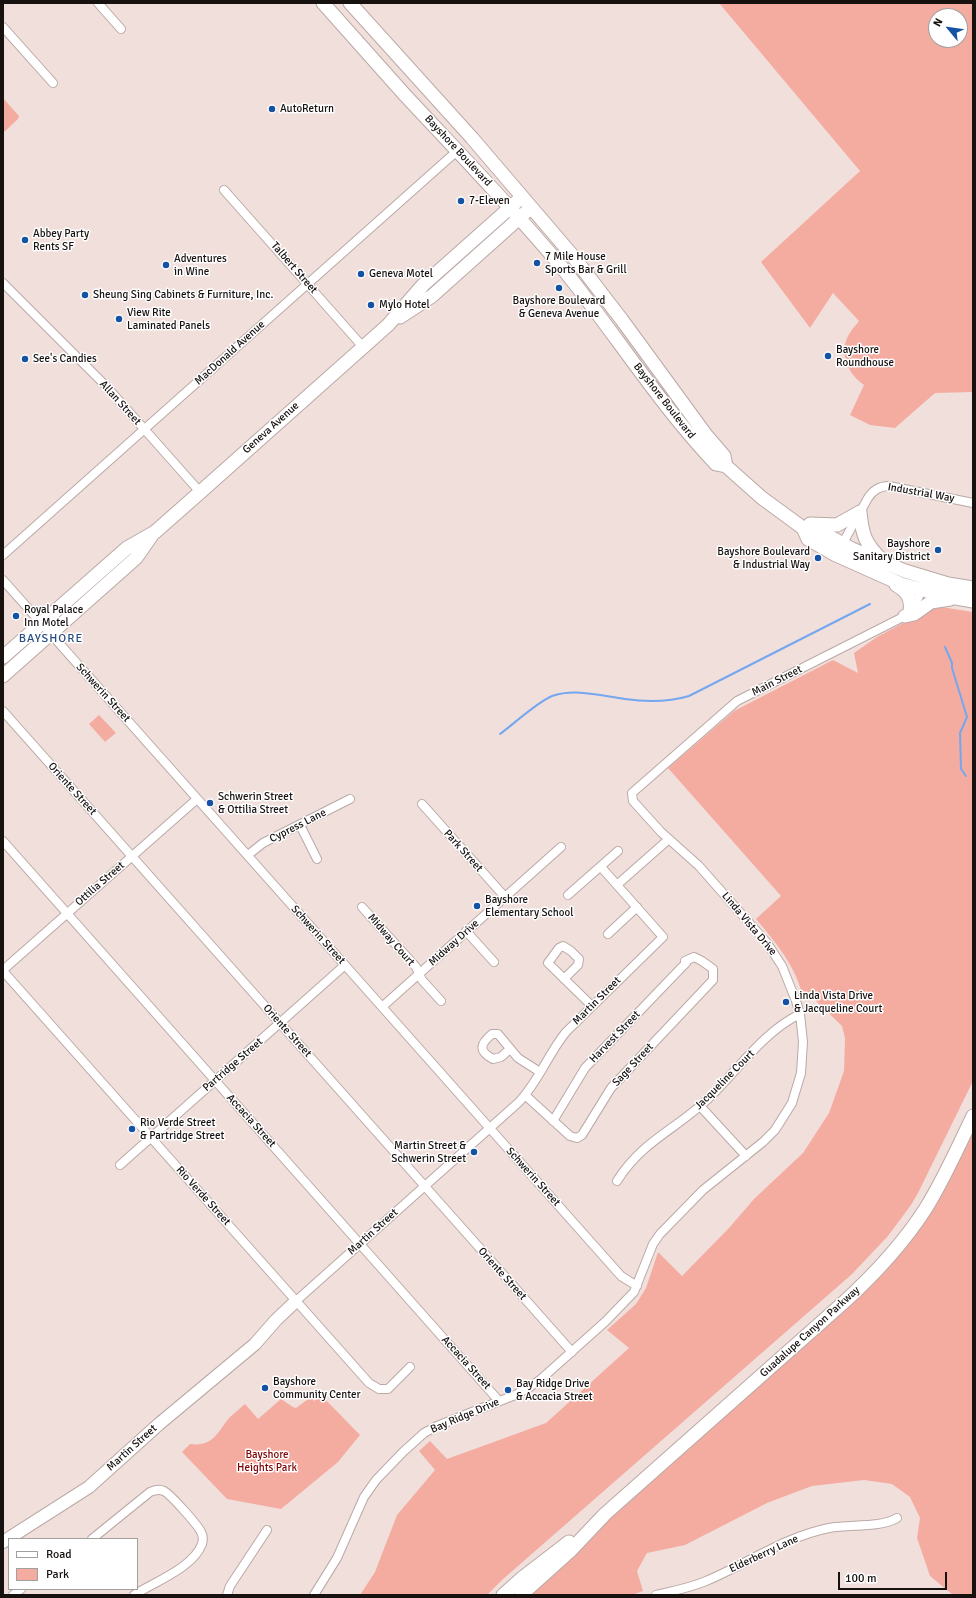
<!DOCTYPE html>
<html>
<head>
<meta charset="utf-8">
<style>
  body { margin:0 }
  #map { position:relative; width:976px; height:1598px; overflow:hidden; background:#f1dfdc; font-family:Signika,sans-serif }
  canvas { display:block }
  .frame { position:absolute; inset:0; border:4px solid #171110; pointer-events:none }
  .legend { position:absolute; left:8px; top:1538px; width:130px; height:52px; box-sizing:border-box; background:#fff; border:1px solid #a2a09f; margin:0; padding:5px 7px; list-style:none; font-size:12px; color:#171110 }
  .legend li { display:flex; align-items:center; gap:8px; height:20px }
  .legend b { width:20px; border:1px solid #a2a09f }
  .north { position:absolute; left:928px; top:8px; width:40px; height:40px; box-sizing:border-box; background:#fff; border:1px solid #a2a09f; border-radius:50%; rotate:299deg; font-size:11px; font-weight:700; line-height:16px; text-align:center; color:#171110 }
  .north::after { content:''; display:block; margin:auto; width:14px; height:18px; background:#1453a4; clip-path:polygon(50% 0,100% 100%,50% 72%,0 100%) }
  .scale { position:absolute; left:838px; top:1572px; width:109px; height:18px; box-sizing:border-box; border:2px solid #171110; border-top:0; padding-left:5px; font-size:12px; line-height:14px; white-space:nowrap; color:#171110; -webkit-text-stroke:3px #fff; paint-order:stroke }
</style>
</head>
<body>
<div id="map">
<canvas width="976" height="1598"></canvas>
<div class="frame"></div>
<ul class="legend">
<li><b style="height:5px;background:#fff"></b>Road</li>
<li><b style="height:11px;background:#f4aca1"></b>Park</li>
</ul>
<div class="north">N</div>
<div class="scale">100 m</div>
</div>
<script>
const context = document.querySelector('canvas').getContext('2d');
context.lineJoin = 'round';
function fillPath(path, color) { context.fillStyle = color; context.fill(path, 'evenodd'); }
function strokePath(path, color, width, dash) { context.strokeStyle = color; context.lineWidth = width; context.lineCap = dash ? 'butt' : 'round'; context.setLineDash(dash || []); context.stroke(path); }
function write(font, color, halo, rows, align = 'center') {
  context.font = font + ' Signika,sans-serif'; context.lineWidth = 3; context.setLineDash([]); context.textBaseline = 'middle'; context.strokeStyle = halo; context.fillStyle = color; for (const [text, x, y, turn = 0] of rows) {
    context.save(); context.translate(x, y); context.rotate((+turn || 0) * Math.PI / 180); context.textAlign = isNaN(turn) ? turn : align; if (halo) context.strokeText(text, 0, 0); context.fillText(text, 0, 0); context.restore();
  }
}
const green = new Path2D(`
  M719 3H973V392L935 393 895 428 870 425 850 415 864 385C848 374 839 354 848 336 851 330 856 325 859 321L833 293 810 328 761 262 860 171ZM936 16H960V40H936Z
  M3 98 19 116 18 119 3 133Z
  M935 606 973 612V1081L918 1193 911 1205 888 1236 851 1275 502 1580 487 1595H360L375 1572 397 1515 435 1470 419 1451 430 1441 447 1459 546 1423 629 1348 607 1330 636 1304 646 1288 658 1252 682 1276 729 1228 754 1199 803 1153 829 1113 844 1071 845 1038 842 1026 811 996 803 999C797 967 776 943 756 919L781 896 668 768 734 711 833 660 858 673 854 653 877 637Z
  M99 715 116 733 105 742 89 724Z
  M973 1116V1595H953L930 1576 917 1538 920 1518 910 1497 892 1484 864 1480 812 1486 767 1503 685 1545 647 1553 637 1571 643 1591 632 1595H521L898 1246Z
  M321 1395 360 1435 338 1462 281 1509 227 1499 182 1452 190 1444C214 1447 217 1432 230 1417 235 1413 240 1408 245 1404L258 1419 281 1399 293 1407 296 1408 311 1397 314 1401Z`);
const stream = new Path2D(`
  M945 647 952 663V668L967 717 960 733 961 769 966 776
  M500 734C515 723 536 703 552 696 575 688 602 696 625 699 646 702 669 702 689 696L870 604`);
const street = new Path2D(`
  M98 3 121 29
  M3 27 53 83
  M224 190 363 347
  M3 283 106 386 200 492
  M840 548 868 498C873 490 880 486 889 486L973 503
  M3 555 457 151
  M3 580 621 1276 637 1286
  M3 711 572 1352
  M422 804 505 897
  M300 825 317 859
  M3 841 499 1401
  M248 855 263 843 350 799
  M618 884 669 839
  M568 895 618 851
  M362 907 416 967 422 980 441 1001
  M466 931 494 962
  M608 934 637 907
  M3 970 197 799
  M3 971 369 1383 379 1389H388L410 1367
  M564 979 578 965 579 959 571 951 563 946 559 948 548 963 592 1006
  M382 1007 561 847
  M510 1049 501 1057 493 1059C478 1051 480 1044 492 1034H498L518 1058 540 1072
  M525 1095 570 1136 577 1138 582 1135 611 1088 713 980V969L702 961 694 957 685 961 686 963 681 968 585 1068 553 1121
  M700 1106 746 1156
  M120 1165 345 965
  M617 1181C643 1140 677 1129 709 1098 738 1070 763 1032 800 1014
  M296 1301 519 1102C539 1081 548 1054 566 1032L663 937 601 867
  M92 1539 150 1492C154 1490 159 1489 164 1491 170 1494 198 1525 201 1532 203 1535 203 1540 202 1544 193 1568 154 1582 134 1595
  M13 1595 21 1589
  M227 1595 230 1586 267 1530
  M314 1595 337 1558 364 1497 376 1480 403 1452 424 1433 437 1426 515 1395 528 1388 540 1380 606 1321 634 1292 653 1244 660 1234 703 1190 763 1142 775 1130 792 1103 801 1073 803 1042 800 1014 796 1001 782 966 767 943 699 866 661 832 633 801 632 793 737 701 905 616 914 607 923 587
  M656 1595C672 1591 690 1588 706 1581 747 1564 784 1537 829 1528 850 1524 880 1528 897 1518`);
const secondary = new Path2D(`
  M3 1542 89 1487 159 1424 255 1344 276 1320 296 1301`);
const primary = new Path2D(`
  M323 3C350 33 377 64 404 94 457 151 511 206 560 265 613 330 658 403 716 464L726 466 762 498 803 528 808 539 836 555 901 584 945 596 973 601
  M350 3 472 138 572 255 622 320 706 435 724 456 726 466
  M400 317 432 296 526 212
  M810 524 837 525 860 512C862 534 865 544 882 560
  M803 528H814L852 549 905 571 948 584 973 588
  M896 585C907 591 912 599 910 611
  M905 616 914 614 931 602 950 599
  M3 657 127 548 155 532 197 495 388 325 423 285 522 197
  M3 676 136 558 152 535
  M503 1595 521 1579 569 1542
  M521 1595 570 1551 605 1514 843 1303C875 1274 903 1244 926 1208 944 1179 958 1147 973 1116`);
const markers = [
  [272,109,4,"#1453a4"],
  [461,201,4,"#1453a4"],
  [25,240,4,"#1453a4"],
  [537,263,4,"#1453a4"],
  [166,265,4,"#1453a4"],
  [361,274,4,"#1453a4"],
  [559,288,4,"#1453a4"],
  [85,295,4,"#1453a4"],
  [371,305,4,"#1453a4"],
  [119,319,4,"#1453a4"],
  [828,356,4,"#1453a4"],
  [25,359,4,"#1453a4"],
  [938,550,4,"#1453a4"],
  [818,558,4,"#1453a4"],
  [16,616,4,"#1453a4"],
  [210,803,4,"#1453a4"],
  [477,906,4,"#1453a4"],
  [786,1002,4,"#1453a4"],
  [132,1129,4,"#1453a4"],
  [474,1152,4,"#1453a4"],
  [265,1388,4,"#1453a4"],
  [508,1390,4,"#1453a4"]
];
const poiNames = [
  ["AutoReturn",280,109],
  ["7-Eleven",469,201],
  ["Abbey Party",33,234],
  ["Rents SF",33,247],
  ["7 Mile House",545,257],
  ["Sports Bar & Grill",545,270],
  ["Adventures",174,259],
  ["in Wine",174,272],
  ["Geneva Motel",369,274],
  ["Sheung Sing Cabinets & Furniture, Inc.",93,295],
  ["Bayshore Boulevard",559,301,"center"],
  ["& Geneva Avenue",559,314,"center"],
  ["Mylo Hotel",379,305],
  ["View Rite",127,313],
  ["Laminated Panels",127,326],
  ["Bayshore",836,350],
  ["Roundhouse",836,363],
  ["See's Candies",33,359],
  ["Bayshore",930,544,"right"],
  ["Sanitary District",930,557,"right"],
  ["Bayshore Boulevard",810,552,"right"],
  ["& Industrial Way",810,565,"right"],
  ["Royal Palace",24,610],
  ["Inn Motel",24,623],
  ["Schwerin Street",218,797],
  ["& Ottilia Street",218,810],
  ["Bayshore",485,900],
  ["Elementary School",485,913],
  ["Linda Vista Drive",794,996],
  ["& Jacqueline Court",794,1009],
  ["Rio Verde Street",140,1123],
  ["& Partridge Street",140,1136],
  ["Martin Street &",466,1146,"right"],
  ["Schwerin Street",466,1159,"right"],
  ["Bayshore",273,1382],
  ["Community Center",273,1395],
  ["Bay Ridge Drive",516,1384],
  ["& Accacia Street",516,1397]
];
const streetNames = [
  ["Bayshore Boulevard",458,151,47],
  ["Talbert Street",294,268,49],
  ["MacDonald Avenue",230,353,-42],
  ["Bayshore Boulevard",664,401,52],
  ["Allan Street",120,403,48],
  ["Geneva Avenue",271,428,-42],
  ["Industrial Way",921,493,10],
  ["Main Street",777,681,-27],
  ["Schwerin Street",103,693,48],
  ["Oriente Street",72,789,48],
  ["Cypress Lane",298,826,-27],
  ["Park Street",463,851,48],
  ["Ottilia Street",100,884,-41],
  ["Linda Vista Drive",749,924,50],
  ["Schwerin Street",318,935,48],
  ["Midway Court",391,940,49],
  ["Midway Drive",454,943,-42],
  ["Martin Street",597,1001,-45],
  ["Oriente Street",287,1031,48],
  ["Harvest Street",615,1037,-46],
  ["Partridge Street",233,1065,-41],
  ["Sage Street",633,1065,-47],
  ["Jacqueline Court",725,1080,-45],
  ["Accacia Street",251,1121,48],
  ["Schwerin Street",533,1177,48],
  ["Rio Verde Street",203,1196,48],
  ["Martin Street",373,1232,-42],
  ["Oriente Street",502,1274,48],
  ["Guadalupe Canyon Parkway",810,1332,-42],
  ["Accacia Street",466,1363,48],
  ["Bay Ridge Drive",465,1416,-23],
  ["Martin Street",132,1448,-42],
  ["Elderberry Lane",764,1554,-25]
];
const parkNames = [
  ["Bayshore",267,1455],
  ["Heights Park",267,1468]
];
const neighbourhoodNames = [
  ["BAYSHORE",51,639]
];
fillPath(green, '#f4aca1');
strokePath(stream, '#74a7ef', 2);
strokePath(street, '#baa9a6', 10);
strokePath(secondary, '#baa9a6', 14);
strokePath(primary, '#baa9a6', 15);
strokePath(street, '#fff', 8);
strokePath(secondary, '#fff', 12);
strokePath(primary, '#fff', 13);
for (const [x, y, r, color] of markers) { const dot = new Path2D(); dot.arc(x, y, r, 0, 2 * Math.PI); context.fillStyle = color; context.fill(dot); strokePath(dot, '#fff', 1.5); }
write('11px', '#171110', '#fff', poiNames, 'left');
write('11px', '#171110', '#fff', streetNames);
write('11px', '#7b0203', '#fff', parkNames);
context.letterSpacing = '1px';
write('12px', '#264d82', '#fff', neighbourhoodNames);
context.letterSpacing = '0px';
</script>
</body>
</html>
